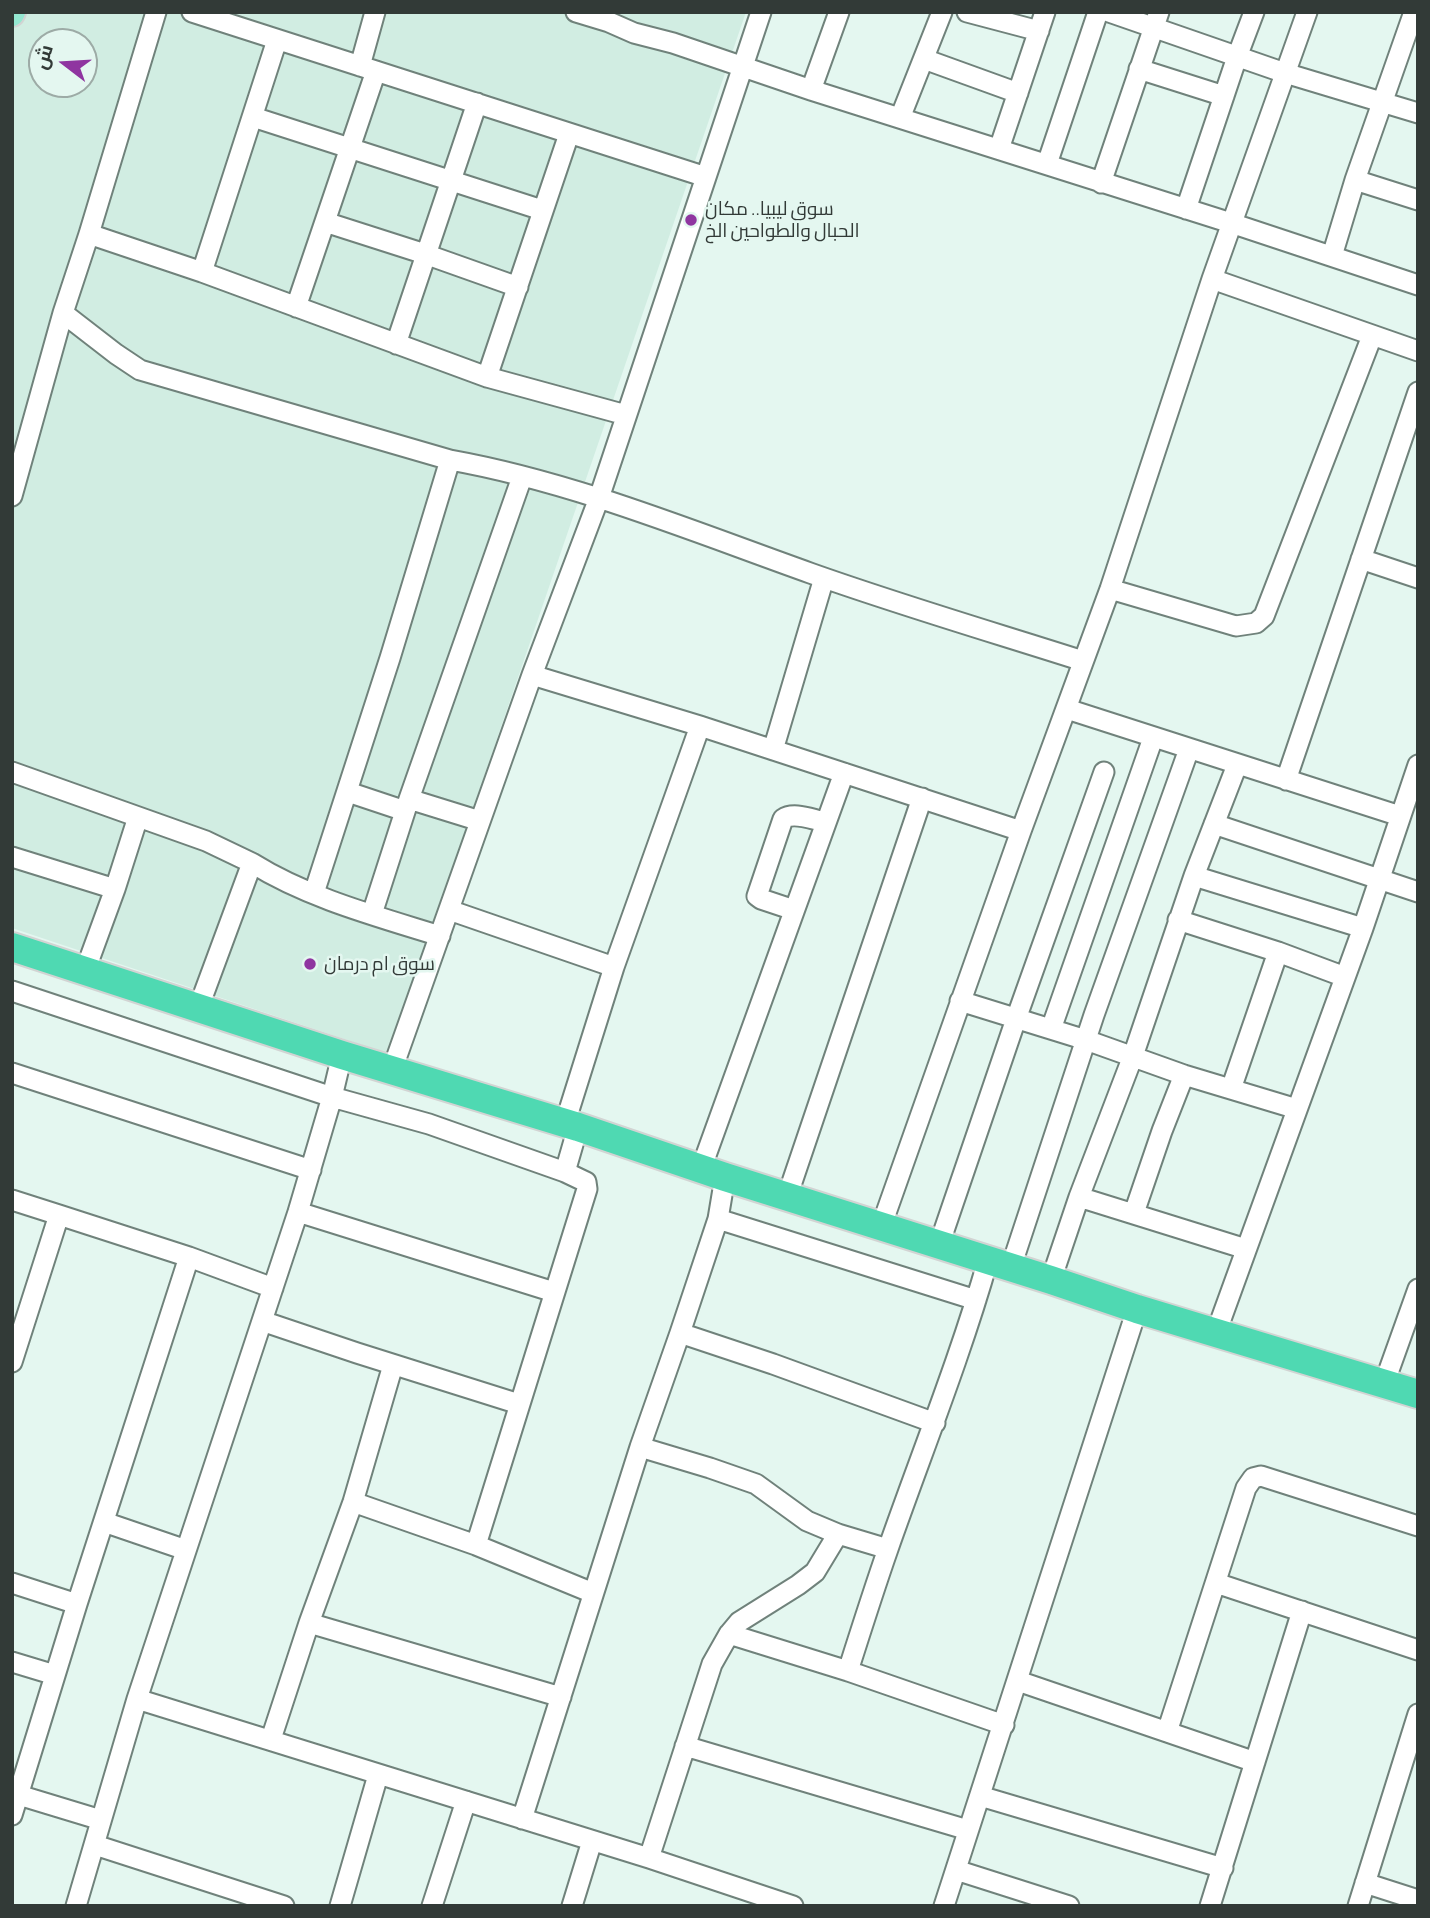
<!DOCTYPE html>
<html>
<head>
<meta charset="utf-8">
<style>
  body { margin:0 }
  #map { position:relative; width:1430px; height:1918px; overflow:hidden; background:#e4f7f0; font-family:"Alegreya Sans",Cairo,sans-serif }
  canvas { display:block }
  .frame { position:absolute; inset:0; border:14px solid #323a37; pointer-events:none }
  .north { position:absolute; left:28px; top:28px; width:70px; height:70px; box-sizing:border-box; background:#e4f7f0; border:2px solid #9daba6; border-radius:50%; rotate:287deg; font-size:19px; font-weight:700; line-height:28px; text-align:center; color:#323a37 }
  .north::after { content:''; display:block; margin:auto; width:24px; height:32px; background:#8f35a0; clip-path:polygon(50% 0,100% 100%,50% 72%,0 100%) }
</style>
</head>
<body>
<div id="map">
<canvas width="1430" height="1918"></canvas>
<div class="frame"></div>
<div class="north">ش</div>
</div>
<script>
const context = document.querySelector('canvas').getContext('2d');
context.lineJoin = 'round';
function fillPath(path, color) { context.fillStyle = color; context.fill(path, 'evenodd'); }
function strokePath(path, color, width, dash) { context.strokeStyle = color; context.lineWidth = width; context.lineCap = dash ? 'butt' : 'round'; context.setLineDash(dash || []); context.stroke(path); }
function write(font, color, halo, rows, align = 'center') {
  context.font = font + ' "Alegreya Sans",Cairo,sans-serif'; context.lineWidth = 5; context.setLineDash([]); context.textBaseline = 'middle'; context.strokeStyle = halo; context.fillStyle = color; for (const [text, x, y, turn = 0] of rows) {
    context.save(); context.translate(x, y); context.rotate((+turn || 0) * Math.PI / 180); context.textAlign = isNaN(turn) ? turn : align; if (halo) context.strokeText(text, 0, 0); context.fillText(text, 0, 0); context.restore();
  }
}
const built = new Path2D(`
  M12 12H746L389 1054 12 928ZM42 42H84V84H42Z`);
const minor = new Path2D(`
  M192 12 706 177
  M576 12 609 22 634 33 673 43 811 90 1231 223 1418 285
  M967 12 1039 31
  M1109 12 1285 73 1418 113
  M924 59 1018 93
  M360 66 375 12
  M1139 69 1224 96
  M811 90 839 12
  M253 117 542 210
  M900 118 942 12
  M999 149 1045 12
  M1047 164 1098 12
  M1355 180 1418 200
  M1101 183 1159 12
  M1186 209 1237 57 1254 12
  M325 222 425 254 518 287
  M89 234 202 272 487 377 626 415
  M1332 256 1355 180 1414 12
  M202 272 277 40
  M1212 279 1418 351
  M296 307 376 71
  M63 313 116 354 140 370 450 460C573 482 692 531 810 573 900 605 992 632 1083 661
  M396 344 477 103
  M487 377 569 134
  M12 496 63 313 89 234 156 12
  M1361 559 1418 578
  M1110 589 1236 626 1256 623 1264 616 1372 336
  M532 675 700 726 1021 831
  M1067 709 1400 816
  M773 750 824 578
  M12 772 206 841 252 863 198 1009
  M1286 780 1418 392
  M348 792 405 811
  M409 799 480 821
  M1214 824 1418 892
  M12 857 115 889
  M252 863C308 898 376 916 440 936
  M1194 876 1363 928
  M314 893 390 658 450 460
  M449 910 614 967
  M794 910 761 899 757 896 783 819C794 811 813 820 826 822
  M372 914 409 799 522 477
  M1178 920 1278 952 1345 977
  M85 971 115 889 138 817
  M12 991 332 1097 429 1124 565 1172 586 1182 587 1189 476 1545
  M960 1001 1086 1040 1184 1075 1297 1109
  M1051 1029 1153 738
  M392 1070 532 675 599 498 761 12
  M12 1073 311 1170
  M1231 1089 1278 952
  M565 1123 614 967 700 726
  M701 1169 844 773
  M565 1172 578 1127
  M787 1197 922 798
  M1079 1197 1246 1249
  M12 1200 59 1215
  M298 1212 554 1292
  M1134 1213 1162 1131 1184 1075
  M718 1219 976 1300
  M881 1227 1021 831 1110 589 1212 279 1307 12
  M939 1245 1016 1019 1104 772
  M1011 1267 1094 1015 1189 749
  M1051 1280 1079 1197 1133 1056 1194 876 1237 765
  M262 1321 357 1353 519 1404
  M680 1333 773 1364 935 1423
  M1216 1333 1363 928 1418 765
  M12 1362 59 1215 189 1257 273 1288
  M1384 1384 1418 1289
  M640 1447 710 1468 756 1484 807 1521 838 1534 888 1549
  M353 1502 476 1545 593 1593
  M104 1522 186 1550
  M12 1583 77 1604
  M1216 1583 1418 1650
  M309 1623 561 1697
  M729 1634 848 1671 1004 1725
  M12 1662 55 1675
  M848 1671C861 1630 874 1589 888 1549 922 1452 960 1358 988 1260
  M1018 1681 1255 1762
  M137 1699 649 1858 793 1906
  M1167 1732 1246 1488 1253 1478 1261 1476 1418 1526
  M271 1739 309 1623 353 1502 393 1365
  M685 1746 968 1830
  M12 1793 101 1820
  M980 1796 1223 1868
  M12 1815 77 1604 189 1257
  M522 1819 640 1447 680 1333 718 1219 725 1177
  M95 1845 284 1906
  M649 1858 712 1664 729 1634 739 1622 798 1585 815 1572 838 1534
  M956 1870 1069 1906
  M1365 1883 1418 1900
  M76 1906 137 1699 298 1212 332 1097 342 1055
  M340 1906 378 1775
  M432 1906 466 1801
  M572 1906 592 1841
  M944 1906 1137 1309
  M1210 1906 1302 1611
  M1358 1906 1418 1714`);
const major = new Path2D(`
  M12 14 13 12`);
const highway = new Path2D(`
  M12 947 342 1055 578 1127 725 1177 1051 1280 1137 1309 1418 1394`);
const markers = [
  [691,220,7,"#8f35a0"],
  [310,964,7,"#8f35a0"]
];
const poiNames = [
  ["سوق ليبيا.. مكان",705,209],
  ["الحبال والطواحين الخ",705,231],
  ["سوق ام درمان",324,964]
];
fillPath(built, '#d1ede2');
strokePath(minor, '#70827b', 23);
strokePath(major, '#d2d4d3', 28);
strokePath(highway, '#d2d4d3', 32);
strokePath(minor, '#fff', 19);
strokePath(major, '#95e8d1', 24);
strokePath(highway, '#4fd9b2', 28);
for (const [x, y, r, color] of markers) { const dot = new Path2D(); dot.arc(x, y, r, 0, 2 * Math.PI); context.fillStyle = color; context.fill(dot); strokePath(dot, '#e4f7f0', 2.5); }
write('19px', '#323a37', '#e4f7f0', poiNames, 'left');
</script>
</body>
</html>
